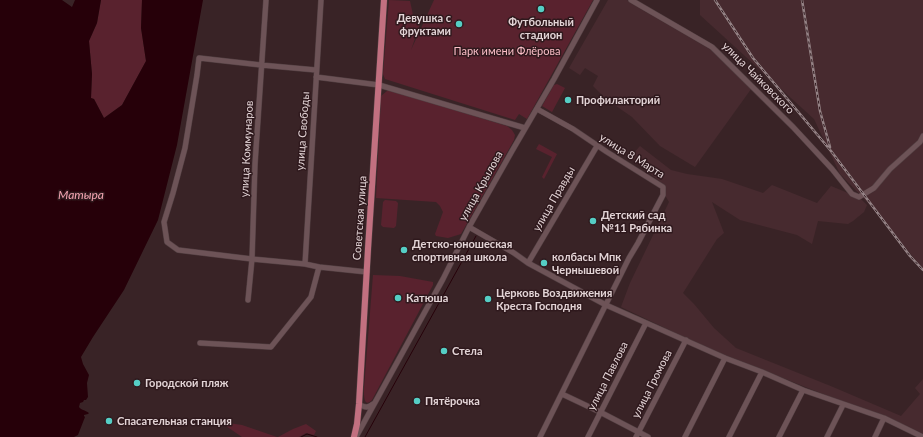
<!DOCTYPE html>
<html>
<head>
<meta charset="utf-8">
<style>
  body { margin:0 }
  canvas { display:block; background:#392326 }
</style>
</head>
<body>
<canvas width="923" height="437"></canvas>
<script>
const context = document.querySelector('canvas').getContext('2d');
context.lineJoin = 'round';
function fillPath(path, color) { context.fillStyle = color; context.fill(path, 'evenodd'); }
function strokePath(path, color, width, dash) { context.strokeStyle = color; context.lineWidth = width; context.lineCap = dash ? 'butt' : 'round'; context.setLineDash(dash || []); context.stroke(path); }
function write(font, color, halo, rows, align = 'center') {
  context.font = font + ' Lato,sans-serif'; context.lineWidth = 3; context.setLineDash([]); context.textBaseline = 'middle'; context.strokeStyle = halo; context.fillStyle = color; for (const [text, x, y, turn = 0] of rows) {
    context.save(); context.translate(x, y); context.rotate((+turn || 0) * Math.PI / 180); context.textAlign = isNaN(turn) ? turn : align; if (halo) context.strokeText(text, 0, 0); context.fillText(text, 0, 0); context.restore();
  }
}
const built = new Path2D(`
  M608 0H627L704 43 754 85 695 167 660 146 632 117 606 99 593 86 598 76 585 68 580 75 569 68Z
  M700 0H923V269L874 209 840 174 814 119 700 15Z
  M640 146 671 170 687 174 722 179 763 193 772 185 817 203 831 186 860 198 867 205 864 212 853 221 848 224 818 221 812 244 797 235 740 220 712 202 724 233 717 239 683 293 694 304 714 328 736 348 833 387 901 416 920 394 915 388 923 379V435L838 400 705 347 621 307 630 283 669 202 662 190 664 185 630 157Z`);
const green = new Path2D(`
  M101 0H142L141 28 146 61 122 105 104 118 94 99 91 98 92 74 89 41 97 23Z
  M389 0 410 1 413 15 420 24 411 50 434 0H593L527 119 519 114 515 120 385 79 383 74Z
  M557 84 565 88 552 112 542 106 554 85Z
  M387 91H392L507 126 512 130 515 135 514 140 461 234 448 238 436 236 435 234 443 212 440 206 436 202 376 198 381 96Z
  M539 144 557 154 544 179 542 177 552 157 536 149Z
  M385 200 396 201 398 203 396 226 394 228 383 227 381 225 383 202Z
  M373 275 400 276 433 282V285L372 400C363 409 364 393 364 388Z
  M228 423 242 425 277 437H242L226 426Z
  M306 424 316 431 314 435 306 433 299 437H278L293 429Z`);
const water = new Path2D(`
  M0 0H62L72 7 75 0H101L97 23 89 41 92 74 91 98 94 99 104 118 122 105 146 61 141 28 142 0H203L177 145 158 220 124 290 93 337 81 357 83 364 89 375 87 383 88 397 86 400H84L83 402 80 403 79 407C81 410 85 410 89 413L88 414 84 415V416L85 417 78 435 74 437H0Z`);
const stream = new Path2D(`
  M301 437 307 434 317 437
  M365 437 476 236`);
const minor = new Path2D(`
  M631 0 712 47 793 127 832 169 852 194 859 197 874 188 890 169 920 142 923 136
  M316 70 261 65 199 58 197 75 185 148 173 193 164 222 167 242 178 250 252 259 305 264 319 267 367 272
  M316 77 379 85 525 128
  M537 109 573 129 607 152 663 187V195L638 243 629 258 540 437
  M469 227 514 253 528 263 606 305 725 358 762 372 803 390 884 418 923 437
  M528 263 597 146
  M305 264 321 0
  M248 300 252 259 255 164 266 0
  M200 343 271 347 311 297 319 267
  M562 394 600 412 648 437
  M359 404C365 408 368 408 373 404
  M356 437 443 279 469 227 512 151 554 79 597 0
  M588 437 646 323
  M636 437 686 340
  M685 437 725 358
  M729 437 762 372
  M779 437 803 390
  M827 437 843 405
  M875 437 884 418`);
const major = new Path2D(`
  M354 437 357 424 359 404 368 249 384 0`);
const rail = new Path2D(`
  M715 0 753 58 831 151 910 256 923 270
  M802 0 820 111 830 147`);
const markers = [
  [541,9,4,"#55cec5"],
  [459,24,4,"#55cec5"],
  [568,100,4,"#55cec5"],
  [593,221,4,"#55cec5"],
  [404,250,4,"#55cec5"],
  [544,263,4,"#55cec5"],
  [398,298,4,"#55cec5"],
  [488,299,4,"#55cec5"],
  [444,351,4,"#55cec5"],
  [137,383,4,"#55cec5"],
  [417,401,4,"#55cec5"],
  [109,421,4,"#55cec5"]
];
const poiNames = [
  ["Девушка с",451,18,"right"],
  ["фруктами",451,31,"right"],
  ["Футбольный",541,22,"center"],
  ["стадион",541,35,"center"],
  ["Профилакторий",576,100],
  ["Детский сад",601,215],
  ["№11 Рябинка",601,228],
  ["Детско-юношеская",412,244],
  ["спортивная школа",412,257],
  ["колбасы Мпк",552,257],
  ["Чернышевой",552,270],
  ["Церковь Воздвижения",496,293],
  ["Креста Господня",496,306],
  ["Катюша",406,298],
  ["Стела",452,351],
  ["Городской пляж",145,383],
  ["Пятёрочка",425,401],
  ["Спасательная станция",117,421]
];
const parkNames = [
  ["Парк имени Флёрова",507,51]
];
const streetNames = [
  ["улица Чайковского",758,78,45],
  ["улица Свободы",303,131,-86],
  ["улица Коммунаров",247,149,-87],
  ["улица 8 Марта",632,156,32],
  ["улица Крылова",481,186,-61],
  ["улица Правды",554,199,-60],
  ["Советская улица",360,218,-86],
  ["улица Павлова",608,376,-63],
  ["улица Громова",652,384,-63]
];
const waterNames = [
  ["Матыра",81,195]
];
fillPath(built, '#472a2f');
fillPath(green, '#59222e');
fillPath(water, '#260009');
strokePath(stream, '#260009', 1);
strokePath(minor, '#534043', 6);
strokePath(major, '#534043', 7);
strokePath(minor, '#6d5357', 5);
strokePath(major, '#c27080', 6);
strokePath(rail, '#958386', 2.5);
strokePath(rail, '#2f191d', 1, [3]);
for (const [x, y, r, color] of markers) { const dot = new Path2D(); dot.arc(x, y, r, 0, 2 * Math.PI); context.fillStyle = color; context.fill(dot); strokePath(dot, '#2f191d', 1.5); }
write('bold 11px', '#e3d4d6', '#2f191d', poiNames, 'left');
write('11px', '#fcbfc8', '#2f191d', parkNames);
write('11px', '#e3d4d6', '#2f191d', streetNames);
write('italic 12px', '#f4a5b2', '#2f191d', waterNames);
</script>
</body>
</html>
